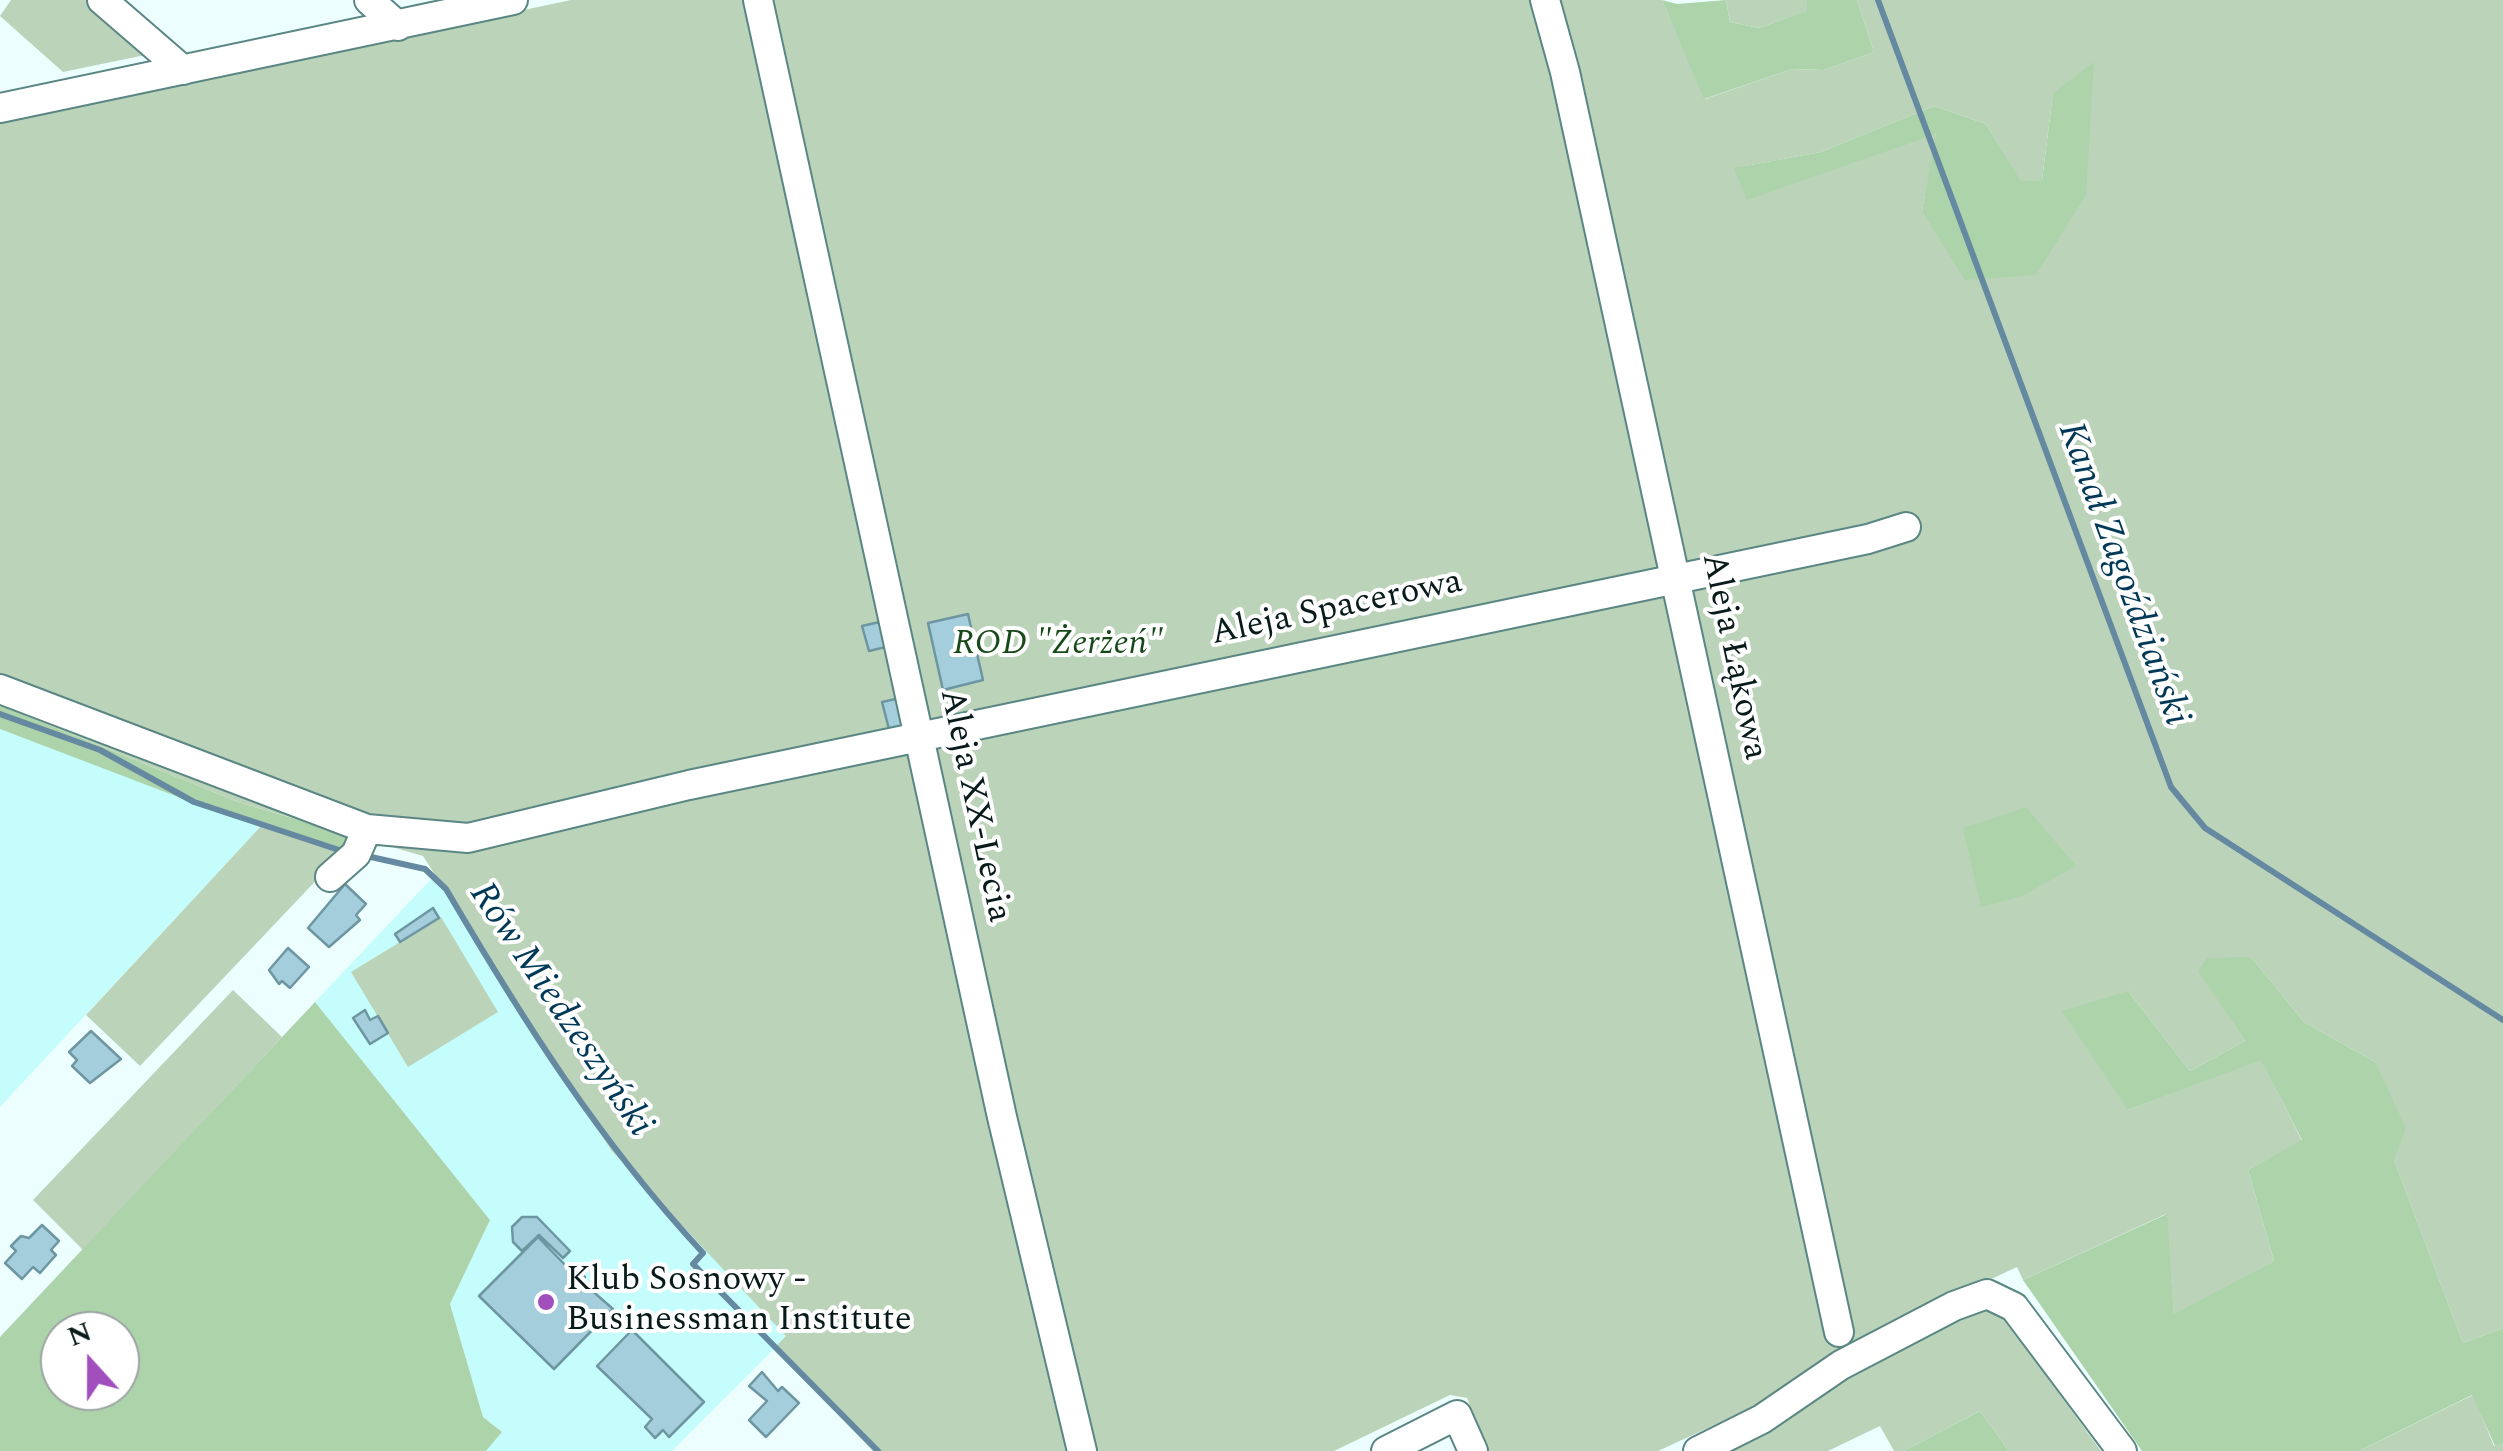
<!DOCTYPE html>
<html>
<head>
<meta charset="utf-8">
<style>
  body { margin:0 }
  #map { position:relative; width:2503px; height:1451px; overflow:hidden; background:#ecfffe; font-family:Spectral,serif }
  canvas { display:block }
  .north { position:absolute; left:40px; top:1311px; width:100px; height:100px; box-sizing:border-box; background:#fff; border:2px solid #9ca3a3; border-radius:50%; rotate:339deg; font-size:28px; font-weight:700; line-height:40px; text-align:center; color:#081a1a }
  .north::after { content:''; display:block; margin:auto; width:35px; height:45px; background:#a24fbe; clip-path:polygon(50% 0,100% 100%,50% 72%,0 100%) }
</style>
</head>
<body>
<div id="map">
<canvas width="2503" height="1451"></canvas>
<div class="north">N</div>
</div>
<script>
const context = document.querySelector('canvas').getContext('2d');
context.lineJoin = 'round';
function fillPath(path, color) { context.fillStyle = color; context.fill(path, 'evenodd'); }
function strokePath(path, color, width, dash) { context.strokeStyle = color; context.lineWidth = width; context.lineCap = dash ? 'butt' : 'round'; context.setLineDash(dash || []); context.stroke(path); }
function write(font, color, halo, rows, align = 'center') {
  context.font = font + ' Spectral,serif'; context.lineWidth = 8; context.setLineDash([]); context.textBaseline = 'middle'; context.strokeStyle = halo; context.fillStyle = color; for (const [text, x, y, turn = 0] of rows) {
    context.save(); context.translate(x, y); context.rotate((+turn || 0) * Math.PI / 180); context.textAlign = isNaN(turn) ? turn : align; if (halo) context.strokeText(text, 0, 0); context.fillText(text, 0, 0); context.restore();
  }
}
const built = new Path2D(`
  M0 729 262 825 0 1107Z
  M434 876 611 1150 787 1336 672 1451H486L502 1432 483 1417 450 1304 490 1220 315 1002Z`);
const green = new Path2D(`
  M11 0H88L150 54 63 72 0 16Z
  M571 0H1662L1705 99 1792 69 1824 70 1874 52 1857 0H2503V1328L2463 1343 2394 1160 2375 1062 2304 1022 2251 957 2199 971 2245 1041 2190 1071 2128 991V1110L2261 1059 2302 1141 2248 1170 2274 1261 2174 1315 2166 1214 2023 1280 2017 1267 1874 1334 1760 1404 1658 1451H1488L1467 1398 1450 1395 1334 1451H873L774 1348 786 1336 611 1150 423 856 238 802 0 705V121ZM2053 93 2036 275 1922 211 1937 134 1735 168 1821 152 1934 106 1986 124 2021 182 2042 180Z
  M1726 0H1807L1808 11 1759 28 1730 22Z
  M262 825 344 851 140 1066 86 1015Z
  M441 917 498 1012 408 1067 351 972Z
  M233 990 282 1037 83 1250 33 1200Z
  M1978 1305 1998 1310 2101 1451H2009L1980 1411 1904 1451H1894L1880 1426 1828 1451H1713L1822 1385Z
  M2473 1395 2494 1446 2503 1443V1451H2359Z`);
const forest = new Path2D(`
  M1662 0 1677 4 1726 0 1730 22 1759 28 1807 11V0H1857L1874 52 1824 70 1792 69 1704 99Z
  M2094 62 2086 195 2036 275 1965 280 1922 211 1936 134 1747 200 1734 168 1821 152 1934 106 1986 124 2021 181 2042 180 2053 93Z
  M0 705 238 802 350 835 344 850 228 816 0 729Z
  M2026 807 2076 866 2022 896 1981 907 1963 828Z
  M2251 957 2304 1022 2375 1062 2406 1128 2394 1160 2463 1343 2503 1328V1443L2495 1446 2472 1395 2359 1451H2142L2023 1280 2167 1214 2174 1314 2274 1261 2248 1170 2302 1140 2261 1060 2128 1110 2062 1011 2128 991 2190 1071 2245 1041 2198 971 2207 958Z
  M315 1002 490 1220 450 1304 483 1417 502 1432 486 1451H0V1337ZM60 1331H120V1391H60Z
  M1980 1411 2009 1451H1904Z`);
const stream = new Path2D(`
  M1878 0 2171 787 2205 828 2503 1020
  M0 714 100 750 194 802 345 852
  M362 855 425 869 446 889C523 1020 599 1141 703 1253L693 1264 878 1451`);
const building = new Path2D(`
  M968 614 983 680 943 690 928 623Z
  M884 621 890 646 869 651 862 626Z
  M900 698 908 733 891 737 882 702Z
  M345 884 366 904 356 915 360 920 329 947 308 928Z
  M433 908 439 918 400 942 395 934Z
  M288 948 309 967 290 988 282 981 279 984 269 970Z
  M365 1010 370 1020 378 1016 388 1033 370 1044 353 1018Z
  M91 1031 121 1059 90 1083 72 1066 77 1060 69 1052Z
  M522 1217H537L570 1251 563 1258 539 1235 522 1251 513 1242 512 1227Z
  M42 1225 59 1241 51 1250 56 1255 40 1273 33 1267 22 1279 5 1263 16 1251 11 1246 21 1236 29 1238Z
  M538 1237 568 1268 572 1263 585 1277 581 1281 613 1309 554 1369 479 1296Z
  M632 1330 704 1402 669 1437 663 1430 655 1438 645 1427 652 1419 597 1366Z
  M762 1372 778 1391 782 1387 799 1403 766 1437 749 1420 767 1401 749 1386Z`);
const minor = new Path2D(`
  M102 0 183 70
  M369 0 398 26
  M758 0 1002 1117 1082 1451
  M1545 0 1565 72 1839 1332
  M0 108 513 0
  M0 689 367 829 468 838 689 785 1868 539 1906 527
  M330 877 356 854 367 829
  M1386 1451 1457 1415 1473 1451
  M1698 1451 1762 1419 1841 1365 1954 1306 1987 1294 2014 1307 2122 1451`);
const markers = [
  [546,1302,10,"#a24fbe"]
];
const streetNames = [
  ["Aleja Spacerowa",1337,610,-12],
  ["Aleja Łąkowa",1732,657,78],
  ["Aleja XX-Lecia",973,806,78]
];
const parkNames = [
  ["ROD \"Żerżeń\"",1058,646]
];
const poiNames = [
  ["Klub Sosnowy -",566,1282],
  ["Businessman Institute",566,1322]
];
const waterNames = [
  ["Kanał Zagoździański",2121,575,70],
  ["Rów Miedzeszyński",559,1011,56]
];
fillPath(built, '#c4fdfb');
fillPath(green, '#bbd4b9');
fillPath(forest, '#add3ab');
strokePath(stream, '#6589a0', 6);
fillPath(building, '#a4cedb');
strokePath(building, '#6e96a2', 2.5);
strokePath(minor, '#5a8684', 32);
strokePath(minor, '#fff', 28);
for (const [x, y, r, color] of markers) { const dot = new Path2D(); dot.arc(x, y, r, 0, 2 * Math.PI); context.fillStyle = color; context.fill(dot); strokePath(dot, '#fff', 4); }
write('35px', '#081a1a', '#fff', streetNames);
write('italic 35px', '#174a18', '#fff', parkNames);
write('35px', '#081a1a', '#fff', poiNames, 'left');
write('italic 38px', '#003858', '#fff', waterNames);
</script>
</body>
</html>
